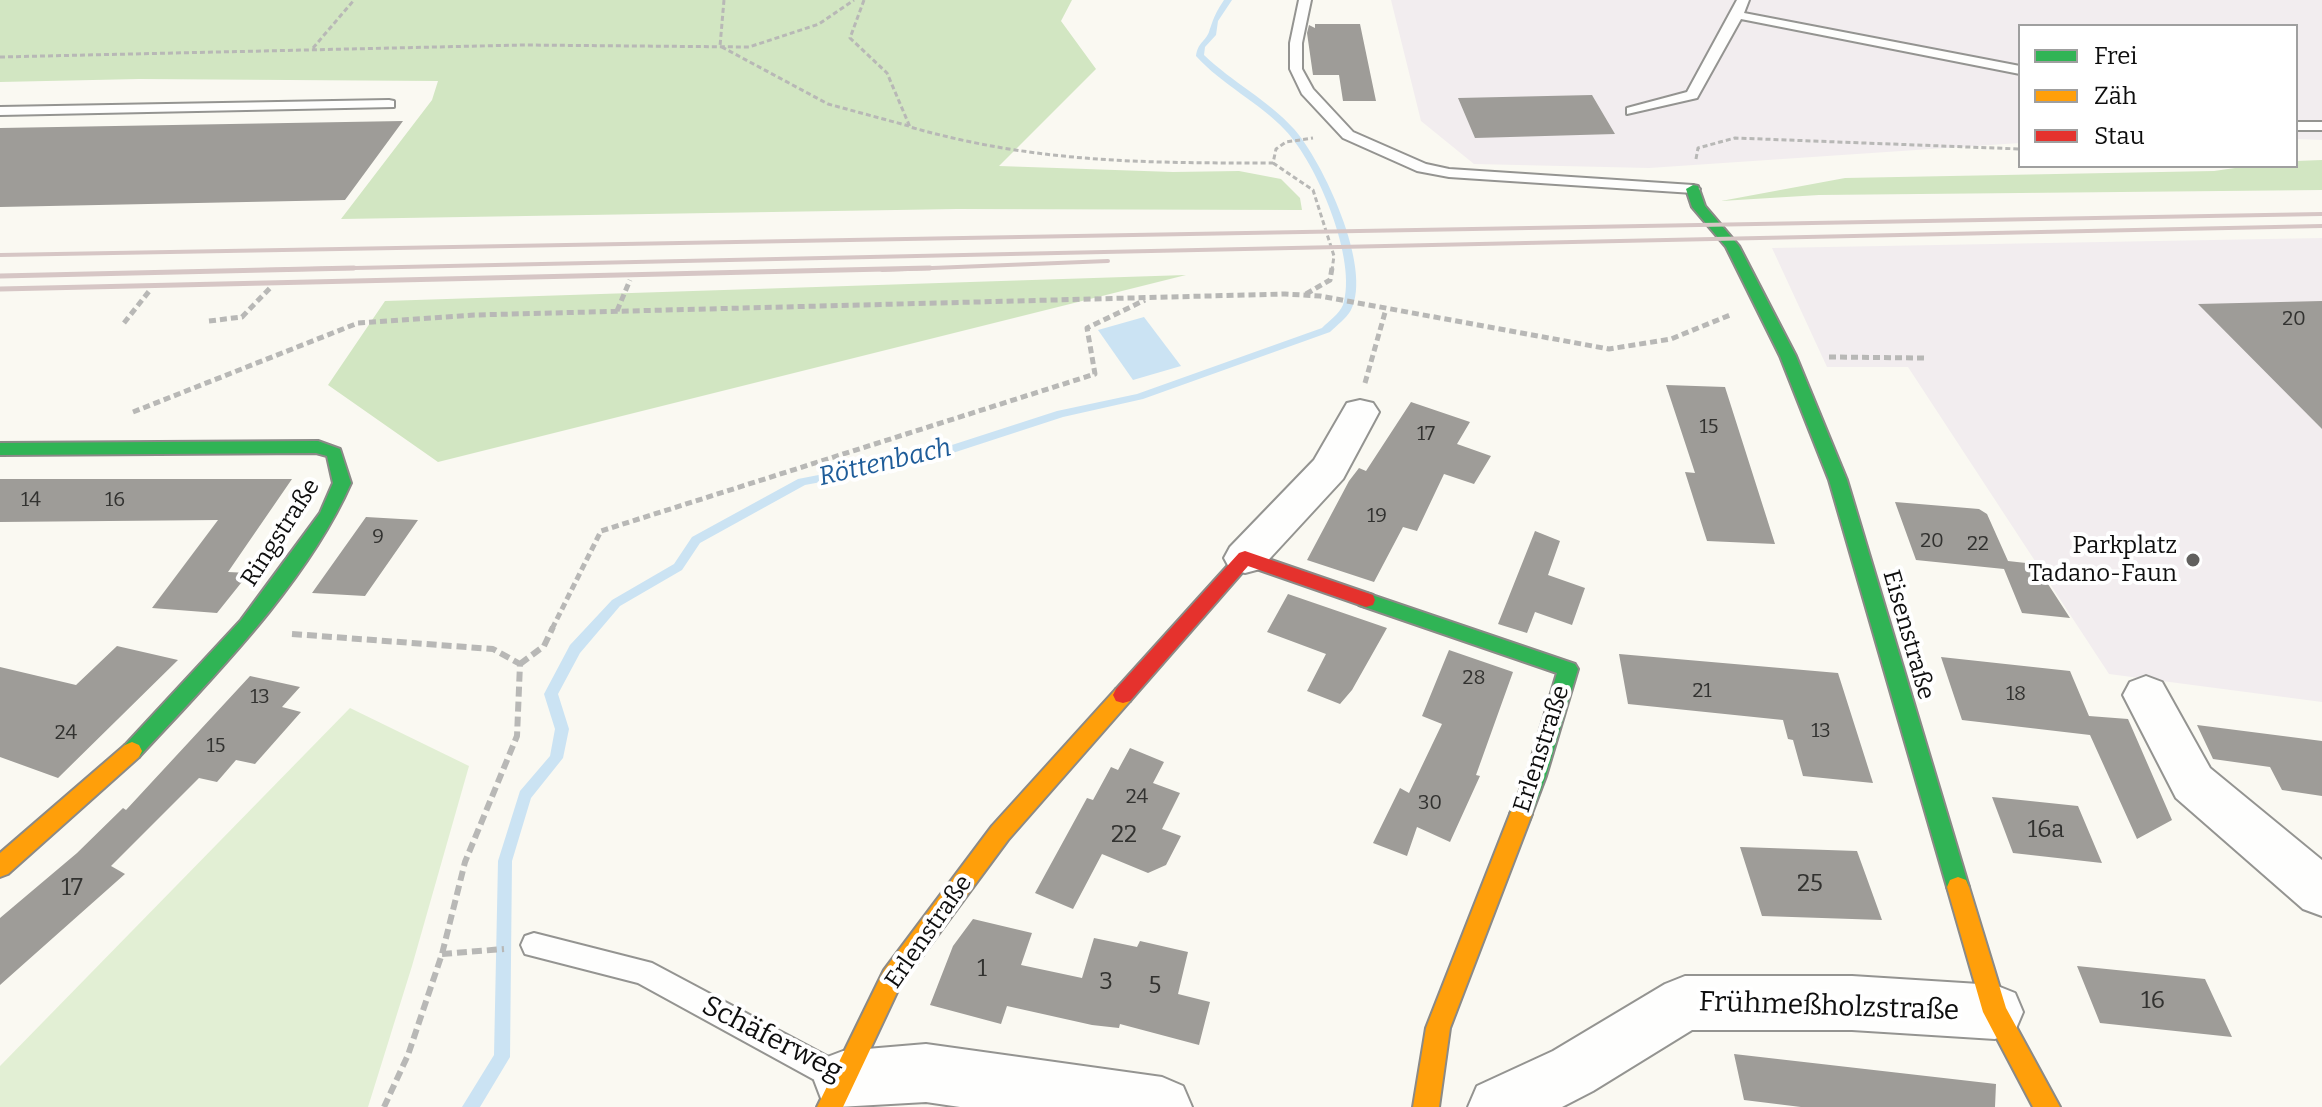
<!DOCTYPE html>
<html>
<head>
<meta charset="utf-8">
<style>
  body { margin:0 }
  #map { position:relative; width:2322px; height:1107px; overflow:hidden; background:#faf9f2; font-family:Bitter,serif }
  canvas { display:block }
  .legend { position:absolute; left:2018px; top:24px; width:280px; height:144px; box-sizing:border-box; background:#fff; border:2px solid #9f9f9f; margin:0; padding:10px 14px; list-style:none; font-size:24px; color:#0e0e0e }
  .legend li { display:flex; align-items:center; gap:16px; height:40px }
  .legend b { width:40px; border:2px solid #9f9f9f }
</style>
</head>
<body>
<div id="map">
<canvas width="2322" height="1107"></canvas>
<ul class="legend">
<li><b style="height:10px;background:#30b455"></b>Frei</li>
<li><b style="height:10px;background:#ff9f0a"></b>Zäh</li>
<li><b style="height:10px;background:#e5322d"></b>Stau</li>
</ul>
</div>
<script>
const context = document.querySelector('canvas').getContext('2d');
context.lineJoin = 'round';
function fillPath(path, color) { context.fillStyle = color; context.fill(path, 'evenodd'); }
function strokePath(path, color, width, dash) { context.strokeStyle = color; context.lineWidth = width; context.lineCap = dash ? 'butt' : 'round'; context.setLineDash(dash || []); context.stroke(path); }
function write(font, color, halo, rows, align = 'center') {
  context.font = font + ' Bitter,serif'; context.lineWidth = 8; context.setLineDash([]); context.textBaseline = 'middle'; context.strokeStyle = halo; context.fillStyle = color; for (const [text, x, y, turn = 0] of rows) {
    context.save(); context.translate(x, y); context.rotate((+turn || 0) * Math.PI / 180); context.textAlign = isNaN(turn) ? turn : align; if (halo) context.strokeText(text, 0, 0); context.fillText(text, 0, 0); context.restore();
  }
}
const industrial = new Path2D(`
  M1391 0H2322V140L2296 139V26H2020V143L1649 168 1474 164 1421 121Z
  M2322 238V702L2109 674 1908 367H1827L1772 248Z`);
const green = new Path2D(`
  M350 708 469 766 412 966 368 1107H0V1066Z`);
const forest = new Path2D(`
  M0 0H1072L1061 21 1096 69 999 166 1173 172 1239 171 1281 179 1300 198 1302 210 957 209 341 219 432 100 438 81 139 79 0 82Z
  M2322 160V190L1819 195 1721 201 1845 178 2214 171 2249 166H2296V161Z
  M1186 275 438 462 328 385 385 301Z`);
const water = new Path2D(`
  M1144 317 1181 366 1133 380 1098 330Z`);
const stream = new Path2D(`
  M1224 0H1232L1218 21 1216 35 1205 47 1204 55C1232 82 1268 100 1294 129 1323 162 1373 268 1351 310 1346 319 1337 325 1330 332L1143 399 1063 417 922 463 805 485 700 543 682 570 620 606 580 653 558 694 569 729 563 758 531 798 512 861 510 1057 480 1107H462L494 1055 498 861 520 791 550 756 555 729 544 694 570 645 612 600 674 564 692 537 798 479 921 455 1057 411 1137 394 1322 328C1329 321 1339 314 1343 305 1358 261 1317 163 1285 130 1259 102 1222 85 1196 56 1198 42 1205 42 1209 32 1214 17 1215 14 1224 0Z`);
const building = new Path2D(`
  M1315 24H1360L1376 101H1343L1339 75H1313L1307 33 1309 25 1315 28Z
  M1592 95 1615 134 1475 138 1458 98Z
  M403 121 345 200 0 207V128Z
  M2322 301V429L2198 304Z
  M1666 385 1725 387 1775 544 1707 541 1685 472 1695 473Z
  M1411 402 1470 422 1457 444 1491 456 1474 484 1444 474 1417 531 1403 527 1374 582 1307 560 1349 481 1359 468 1366 471Z
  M0 479H292L228 572 249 573 217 613 152 608 218 520 0 522Z
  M1895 502 1979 509 1987 514 2008 561 2035 564 2070 618 2022 613 2004 569 1916 560Z
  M366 517 418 520 365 596 312 593Z
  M1535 531 1560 541 1548 575 1585 588 1572 625 1535 612 1527 633 1498 624Z
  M1288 594 1387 628 1352 690 1340 704 1307 691 1326 654 1267 632Z
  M117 646 178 660 58 778 0 757V667L76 685Z
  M1449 650 1513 672 1476 775 1480 776 1450 842 1417 827 1407 856 1373 843 1400 788 1409 793 1442 724 1422 716Z
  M1619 654 1838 673 1873 783 1803 776 1793 740 1788 739 1783 720 1628 704Z
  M1941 657 2070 671 2089 716 2128 719 2172 820 2137 839 2090 735 1962 720Z
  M250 676 300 687 282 707 301 712 255 764 236 760 217 782 199 778 111 866 125 874 0 985V918L77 853 123 808 126 810Z
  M2197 725 2322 741V796L2282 790 2270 767 2213 759Z
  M1130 748 1164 762 1153 783 1180 793 1162 829 1181 836 1166 865 1148 873 1102 854 1073 909 1035 893 1087 798 1093 800 1111 767 1118 770Z
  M1992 797 2078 806 2102 863 2013 853Z
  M1740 847 1857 851 1882 920 1762 916Z
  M973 919 1032 933 1021 965 1082 978 1094 938 1137 947 1140 941 1188 952 1178 994 1210 1002 1199 1045 1120 1024 1119 1028 1092 1025 1007 1006 1001 1024 930 1005 953 946Z
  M2077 966 2205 979 2232 1037 2100 1023Z
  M1734 1054 1996 1084 1995 1107H1801L1744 1100Z`);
const pathFar2 = new Path2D(`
  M724 0 720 46 828 104 909 126
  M864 0 850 38 887 73 910 127C1037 163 1143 163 1273 163L1276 149 1286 142 1313 138
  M313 48 354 0
  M0 57 523 45 749 47 819 24 854 0
  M1696 159 1698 148 1735 138 2020 149
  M1273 163 1313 190 1334 256 1332 270`);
const pathFar1 = new Path2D(`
  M1306 294 1330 280 1332 268
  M617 311 630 280
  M209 321 242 317 270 288
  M124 323 150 290
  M1829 357 1924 358
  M1365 383 1386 309
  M133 412 358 323 474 315 1285 294 1320 296 1609 349 1671 339 1730 315
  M552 629 601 531 1095 374 1087 328 1145 300`);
const path = new Path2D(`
  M292 634 493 649 520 664 517 736 465 862 442 954 408 1055 384 1107
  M520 664 544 646 553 627
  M442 954 504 949`);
const lane = new Path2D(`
  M1299 0H1311L1302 43V69L1313 89 1353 132 1426 164 1449 169 1693 185 1700 189 1693 193 1449 177 1417 171 1343 138 1302 94 1290 69V43Z
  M1737 0H1749L1744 13 2020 66V74L1741 19 1697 98 1627 114V108L1687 92Z
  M389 100 394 101V107L0 115V107Z
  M2296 122H2322V130H2296Z
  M534 933 652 963 853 1070 857 1080 853 1090 843 1094 833 1090 638 983 525 954 521 945 525 936Z`);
const street = new Path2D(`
  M1360 400 1373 403 1379 412 1343 479 1260 569 1245 573 1230 569 1224 558 1230 547 1314 460 1347 403Z
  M2146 676 2162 682 2210 768 2322 860V916L2303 909 2176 798 2123 695 2130 682Z
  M1685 976H1852L1995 985 2015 993 2023 1012 2015 1031 1995 1039 1852 1030H1692L1593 1091 1562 1107H1468L1477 1086 1553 1051 1665 984Z
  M926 1044 1162 1077 1183 1086 1192 1107H960L926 1102 838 1107 822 1101 814 1080 822 1059 843 1051Z`);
const fast = new Path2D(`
  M1693 185 1698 186 1705 206 1739 246 1796 356 1847 480 1969 887 1966 894 1958 897 1950 894 1947 887 1829 480 1780 356 1726 247 1692 207 1686 189Z
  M318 441 340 449 351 483C307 583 213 677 139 757L132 760 125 757 122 751 125 745 241 620 320 513 333 483 327 456 316 453 0 455V443Z
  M1366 593 1575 664 1578 669 1546 776 1529 821 1521 823 1513 821 1510 814 1526 776 1557 673 1359 605 1357 600 1359 595Z`);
const slow = new Path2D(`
  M1123 687 1130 689 1133 695 1130 701 1008 840 900 986 843 1107H817L884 970 992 826 1116 689Z
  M132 742 139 745 142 751 139 757 8 874 0 877V853L125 745Z
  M1521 805 1529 807 1532 814 1450 1028 1439 1107H1413L1426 1028 1510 814 1513 807Z
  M1958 877 1966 880 1969 887 2006 1008 2060 1107H2033L1983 1012 1947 887 1950 880Z`);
const jam = new Path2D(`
  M1245 551 1373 595 1375 600 1373 605 1366 607 1248 566 1130 701 1123 703 1116 701 1113 695 1116 689 1239 553Z`);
const railFar1 = new Path2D(`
  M0 255 2322 214
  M261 270 2322 226
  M882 270 1108 261`);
const rail = new Path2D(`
  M0 276 354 268
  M0 289 930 268`);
const markers = [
  [2193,560,8,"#61605e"]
];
const numberNames = [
  ["20",2294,319],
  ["15",1709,427],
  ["17",1426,434],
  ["14",31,500],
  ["16",115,500],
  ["19",1377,516],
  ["9",378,537],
  ["20",1932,541],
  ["22",1978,544],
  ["28",1474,678],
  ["21",1702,691],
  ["18",2016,694],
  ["13",260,697],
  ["13",1821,731],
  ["24",66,733],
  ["15",216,746],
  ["24",1137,797],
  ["30",1430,803]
];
const streetNames = [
  ["Ringstraße",281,533,-57],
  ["Eisenstraße",1908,635,74],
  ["Erlenstraße",1542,749,-72],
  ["Erlenstraße",929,932,-55]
];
const poiNames = [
  ["Parkplatz",2177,546],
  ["Tadano-Faun",2177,574]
];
const nearNumbernames = [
  ["16a",2046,830],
  ["22",1124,835],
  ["25",1810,884],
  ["17",72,888],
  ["1",982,969],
  ["3",1106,982],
  ["5",1155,986],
  ["16",2153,1001]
];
const waterNames = [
  ["Röttenbach",885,463,-13]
];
const nearStreetnames = [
  ["Frühmeßholzstraße",1829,1007,2],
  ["Schäferweg",772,1039,27]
];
fillPath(industrial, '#f2edef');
fillPath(green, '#e2efd4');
fillPath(forest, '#d2e6c2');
fillPath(water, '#cbe3f3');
fillPath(stream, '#cbe3f3');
fillPath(building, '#9e9c98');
strokePath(lane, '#949491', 4);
strokePath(street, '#949491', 4);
strokePath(fast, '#8b8a87', 4);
strokePath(slow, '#8b8a87', 4);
strokePath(jam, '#8b8a87', 4);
strokePath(pathFar2, '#b8b8b6', 3, [5, 3]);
strokePath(pathFar1, '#b8b8b6', 5, [7, 4]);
strokePath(path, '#b8b8b6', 6, [10, 5]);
fillPath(lane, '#fefefd');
fillPath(street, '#fefefd');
fillPath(fast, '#30b455');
fillPath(slow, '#ff9f0a');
fillPath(jam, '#e5322d');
strokePath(railFar1, '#d6c6c5', 4);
strokePath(rail, '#d6c6c5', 5);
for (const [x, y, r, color] of markers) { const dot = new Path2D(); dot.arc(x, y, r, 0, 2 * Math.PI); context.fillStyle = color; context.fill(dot); strokePath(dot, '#fff', 3); }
write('20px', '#323230', null, numberNames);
write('24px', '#0e0e0e', '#fff', streetNames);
write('24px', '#0e0e0e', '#fff', poiNames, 'right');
write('24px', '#323230', null, nearNumbernames);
write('italic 26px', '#1e5c99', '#fff', waterNames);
write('28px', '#0e0e0e', '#fff', nearStreetnames);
</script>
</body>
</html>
